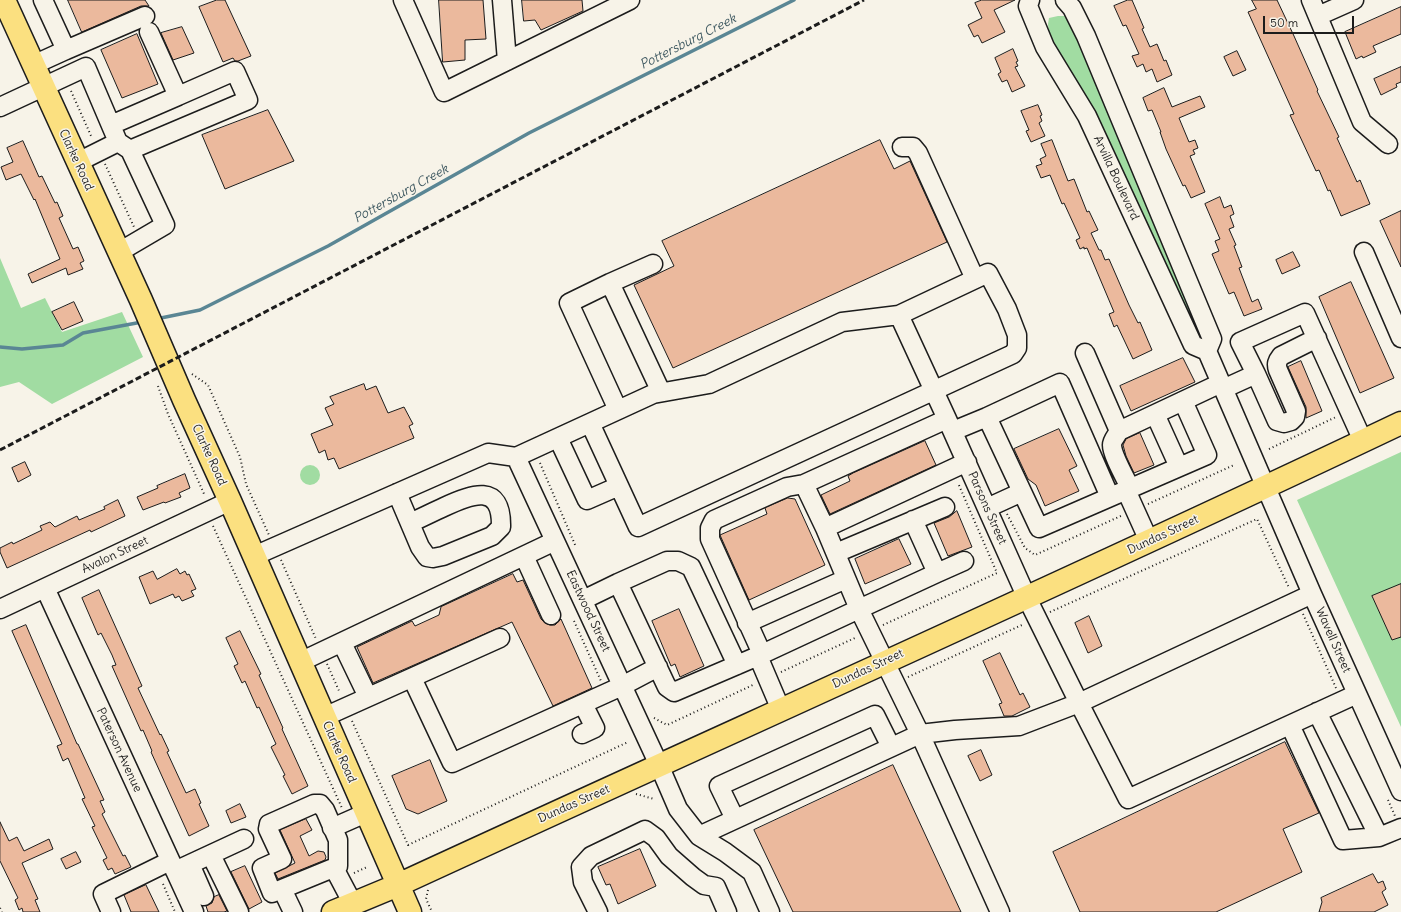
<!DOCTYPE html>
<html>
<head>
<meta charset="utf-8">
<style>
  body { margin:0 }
  #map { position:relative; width:1401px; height:912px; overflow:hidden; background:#f7f3e8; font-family:Delius,sans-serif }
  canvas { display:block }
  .scale { position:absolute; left:1263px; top:16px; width:91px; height:18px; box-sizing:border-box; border:2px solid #1c1c1c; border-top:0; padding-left:5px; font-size:12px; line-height:14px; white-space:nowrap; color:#1c1c1c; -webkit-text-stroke:3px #f7f3e8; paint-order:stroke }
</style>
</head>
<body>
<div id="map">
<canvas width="1401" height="912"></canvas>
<div class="scale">50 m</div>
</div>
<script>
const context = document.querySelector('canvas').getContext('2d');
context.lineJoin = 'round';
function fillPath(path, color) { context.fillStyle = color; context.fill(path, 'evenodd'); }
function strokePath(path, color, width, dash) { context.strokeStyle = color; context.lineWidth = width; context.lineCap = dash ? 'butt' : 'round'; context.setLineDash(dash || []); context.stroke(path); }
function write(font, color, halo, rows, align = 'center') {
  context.font = font + ' Delius,sans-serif'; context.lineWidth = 3; context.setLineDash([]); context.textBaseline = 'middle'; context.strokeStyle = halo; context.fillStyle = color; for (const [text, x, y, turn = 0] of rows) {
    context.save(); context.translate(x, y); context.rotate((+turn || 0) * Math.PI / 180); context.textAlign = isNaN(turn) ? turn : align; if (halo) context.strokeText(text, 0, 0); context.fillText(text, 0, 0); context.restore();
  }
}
const green = new Path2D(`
  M1058 16H1066L1072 21 1205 339 1200 341 1049 37 1048 24 1049 18Z
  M0 258 21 308 45 298 62 332 122 312 143 357 52 404 19 382 0 387Z
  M1401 452V727L1297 500Z
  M300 475a10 10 0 1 1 20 0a10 10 0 1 1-20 0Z`);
const stream = new Path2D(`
  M156 319 200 310 328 246 529 133 794 0
  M0 347 22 349 63 345 83 333 142 322`);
const building = new Path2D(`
  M68 0H145L149 6H141L82 32Z
  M217 0H225L251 56 238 61H235L233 58 223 62 199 7Z
  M439 0H483L486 39 465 40V60L443 62Z
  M522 0H582L583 11 541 30 535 20 524 21Z
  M982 0H1015L994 10 1005 32 982 43 978 35 974 37 968 25 982 18 975 3Z
  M1128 0H1132L1144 28 1142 29 1150 47 1157 44 1164 61 1166 60 1172 75 1157 82 1152 69 1146 72 1143 64 1137 67 1132 56 1139 54 1126 25 1123 26 1114 6Z
  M1252 0H1277L1294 36 1318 90 1317 91 1339 137 1337 138 1357 182 1360 180 1370 204 1341 216 1330 190 1328 191 1319 170 1316 171 1290 115 1294 114 1248 12 1256 9Z
  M1401 7V34L1373 46 1376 52 1363 58 1362 56 1356 59 1345 32Z
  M182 27 194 53 173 60 161 33Z
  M137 34 158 84 122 98 101 50Z
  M1013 49 1018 61 1016 62 1018 66 1015 67 1025 86 1012 92 1007 80 1002 82 998 74 1001 72 995 58Z
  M1237 51 1246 70 1233 76 1224 57Z
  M1401 67V82L1396 84 1397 87 1381 95 1374 79Z
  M1164 88 1172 107 1200 96 1205 107 1179 118 1189 142 1195 140 1198 148 1193 150 1195 154 1190 156 1205 192 1191 198 1185 185 1183 186 1166 149 1160 132H1161L1152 110 1148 111 1143 98Z
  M1038 105 1042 115 1040 116 1042 121 1039 123 1045 136 1031 142 1026 131 1029 130 1021 111Z
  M268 110 294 161 225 189 202 135Z
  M880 140 894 169 910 161 947 242 673 368 634 285 674 266 662 241Z
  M1052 140 1068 181 1074 179 1087 212 1089 211 1098 230 1091 233 1099 250H1101L1105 260 1109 259 1129 305 1138 323 1140 322 1152 350 1133 359 1117 325 1114 327 1109 314 1114 312 1087 248 1084 249V247L1080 249 1076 240 1080 238 1064 203 1062 204 1050 175 1041 178 1036 166 1042 164 1040 159 1046 156 1041 144Z
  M23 141 39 177 42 176 55 203 57 202 63 216 59 218 73 249 78 247 84 261 80 263 83 269 68 275 66 268 32 283 28 274 60 259 35 199 34 200 21 174 6 180 1 167 13 162 7 148Z
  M1220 197 1224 208 1231 205 1234 214 1230 216 1234 227 1229 229 1236 245 1234 246 1242 267 1239 268 1252 302 1258 299 1262 309 1244 316 1234 292 1229 294 1212 254 1219 251 1215 241 1220 239 1205 204Z
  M1401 211V267L1380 221Z
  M1293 252 1300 266 1282 274 1276 260Z
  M1351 282 1394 378 1360 393 1319 297Z
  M74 302 83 321 62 330 52 312Z
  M1183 358 1195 382 1131 411 1120 386Z
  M1301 361 1322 411 1306 418V407L1288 367Z
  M364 384 366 390 376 386 388 413 404 407 413 424 409 426 414 438 339 469 334 458 328 460 325 450 319 453 311 434 333 425 325 408 334 404 330 397Z
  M1059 429 1077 466 1069 470 1079 491 1045 506 1036 485 1028 479 1014 449Z
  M1140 433 1154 465 1134 473 1126 456 1123 445 1126 439Z
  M925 441 936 465 830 514 821 495 850 481 848 476 853 473Z
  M25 462 31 475 18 482 12 468Z
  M185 474 190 488 179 493 181 497 165 503 164 502 143 510 137 497 158 488 157 486Z
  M788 498 795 499 825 565 749 600 720 535 767 514 765 508Z
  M118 500 125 516 91 532 90 530 7 568 0 552V548L12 542 13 544 40 531 42 530 40 526 50 522 55 527 77 516 79 520 105 509 104 507Z
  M957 511 972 547 948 556 934 523 949 517Z
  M899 539 911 564 865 584 855 559Z
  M177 569 180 574 185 571 187 575 189 574 196 589 191 591 194 596 182 601 179 596 175 598 173 594 150 604 139 577 153 571 157 579Z
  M513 574 517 582 523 580 541 619 545 623 550 625H555L561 619 592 688 553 706 512 622 373 683 357 647 412 621 415 626 439 615 441 607Z
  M1401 584V637L1392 640 1372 596Z
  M99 590 142 686 138 688 160 735 161 734 169 751 167 752 186 793 195 789 201 803 199 804 209 826 189 836 151 752 152 751 143 730 141 731 112 666 116 665 112 655 101 633 98 635 82 598Z
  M679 609 704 666 680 677 675 664 671 666 652 621Z
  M1089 616 1102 646 1088 653 1075 623Z
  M26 625 77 744H78L104 800 100 801 105 812 102 814 123 856 125 855 131 867 115 874 112 868 108 870 103 860 107 858 92 827 95 826 82 799 85 798 68 758 63 761 57 746 62 744 12 631Z
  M240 631 261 674 259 675 283 728 282 729 308 786 292 794 283 776 285 775 271 747 276 744 259 707 257 708 245 681 242 683 234 666 238 664 226 638Z
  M1000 653 1020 695 1023 693 1030 707 1012 716H1004L999 704 1002 703 983 661Z
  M1285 742 1319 813 1283 829 1302 872 1216 912H1080L1053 852Z
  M981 750 992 775 980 781 968 756Z
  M430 760 447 801 418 814 406 809 392 776Z
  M893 765 961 912H793L754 830Z
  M240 804 246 817 231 823 226 811Z
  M306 819 312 830 300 836 309 856 318 851 324 852 326 857 325 860 278 879 275 873 295 863 280 830Z
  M0 822 9 841 17 837 24 851 49 839 53 849 22 863 38 899 35 900 40 912H23L22 908 19 910 15 900 18 898 0 861Z
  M640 849 656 886 618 904 610 884 606 885 598 867Z
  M76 852 81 862 66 869 61 859Z
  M245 866 262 902 249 909 231 872Z
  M1373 874 1378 883 1383 881 1386 889 1382 892 1388 905 1374 912H1319L1322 902 1321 898Z
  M146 885 159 912H131L124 895Z
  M219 895 227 911 224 912H208L206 906 212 903 214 897Z`);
const path = new Path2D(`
  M71 91 92 138
  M105 164 134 227
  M192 374 208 385 240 457 246 484 269 535
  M158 386 168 414 205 496
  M1269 449 1336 417
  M540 463 576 547
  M1148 504 1234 465
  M1007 514 1025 548 1035 555 1123 515
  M213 526 342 808
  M281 560 316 639
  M1050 612 1257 519 1289 588
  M1303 614 1336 688
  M574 621 601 681
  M883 625 997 573 958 483
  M327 664 340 693
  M781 672 857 637
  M908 677 1024 624
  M654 718 667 725 755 684
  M352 721 408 845 628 742
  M636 794 654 799
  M1388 800 1395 816
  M354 873 367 867
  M163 884 175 912
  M428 890 426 899 432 912
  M0 908 2 912`);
const minor = new Path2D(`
  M403 0 444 92 630 0
  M502 0 507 61
  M1030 0 1028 6 1045 47 1087 116 1193 345 1207 351 1312 594 1401 791
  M1065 0 1072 8 1086 36 1212 339 1207 351
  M1311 0 1362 122 1388 144
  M1318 16 1354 0
  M66 50 145 16
  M33 65 66 50 43 0
  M0 107 86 67 118 142 78 162
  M111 125 178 96 149 32
  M118 142 130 150 248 100 235 71 178 96
  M902 147H913L918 153 975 279
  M119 252 165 225 130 150
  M1364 252 1401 338
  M653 264 610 283 661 392
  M610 283 569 303 618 410
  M899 315 947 419 1027 598 1079 703 1312 594
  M1085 353 1119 431 1221 383
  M1256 374 1277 421 1284 423 1291 421 1295 417 1296 411 1278 370C1276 364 1277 361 1281 356L1317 338
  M1223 389 1256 374 1240 342 1305 313 1363 441
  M1155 414 1179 467
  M987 417 1060 383 1110 497
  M953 431 987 417 1039 528 1207 455 1183 401
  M1119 431C1117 435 1112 440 1112 445 1112 455 1126 479 1130 488
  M558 438 587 500 619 486
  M516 457 659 765 678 809 699 836 725 852 752 872 770 912
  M1126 490 1149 541
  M397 493 420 547 427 557 433 558 443 556 492 536 501 527C502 482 471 494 444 507 433 512 421 518 410 523
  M987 508 1022 492
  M913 520 937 573
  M825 528 804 484 947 419
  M836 553 945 507
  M254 556 488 453 516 457 653 394 709 384 842 322 899 315 988 273 1007 309 1017 335V348L1013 354 638 527 590 423
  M524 556 551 615
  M964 561 937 573 859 609 825 528 967 462
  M618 583 667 561H678L691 567 737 665
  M45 588 194 912
  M583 600 618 583 667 687 674 692 758 656 781 710
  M0 609 230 501
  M747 623 846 579
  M342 643 368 697
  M762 654 710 539V528L714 520 787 487 804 484
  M758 656 859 609 920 734 1000 912
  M300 662 555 541
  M412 678 452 763 622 686 658 667
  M1317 712 1379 837
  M324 717 500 638
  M1290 725 1343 840 1379 837 1401 828
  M582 734 595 728 583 704
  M314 804H320L325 810 338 840V866L272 893 262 868 282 859 268 829 269 824Z
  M735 819 719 786 875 715 891 747
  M332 828 366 813
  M699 836 920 734 955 730 1019 726 1079 703 1128 799 1357 694
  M211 855 239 912
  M190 864 204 896
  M334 868 353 904
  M175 871 244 839
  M282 889 293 912
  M111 912 103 894 170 861
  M598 912 583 882 581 867 591 856 645 830 656 838 669 856 693 877 704 885 716 887 727 912`);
const major = new Path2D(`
  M4 0 141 300 184 400 230 501 410 912
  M333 912 398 885C732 731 1069 581 1401 423`);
const rail = new Path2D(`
  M0 450 864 0`);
const streetNames = [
  ["Clarke Road",76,160,65],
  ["Arvilla Boulevard",1116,178,65],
  ["Clarke Road",209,455,65],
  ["Parsons Street",987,508,66],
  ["Dundas Street",1163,535,-25],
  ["Avalon Street",115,555,-25],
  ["Eastwood Street",588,611,65],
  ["Wavell Street",1333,640,66],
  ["Dundas Street",868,669,-25],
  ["Paterson Avenue",119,750,65],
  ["Clarke Road",339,752,66],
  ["Dundas Street",574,804,-24]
];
const waterNames = [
  ["Pottersburg Creek",688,42,-27],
  ["Pottersburg Creek",401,194,-29]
];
fillPath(green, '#a1dca2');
strokePath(stream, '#5a8694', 3.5);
fillPath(building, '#ebb99d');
strokePath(building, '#1c1c1c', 1);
strokePath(minor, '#1c1c1c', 21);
strokePath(major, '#1c1c1c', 25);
strokePath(path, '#1c1c1c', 2, [1, 3]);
strokePath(minor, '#f7f3e8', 18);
strokePath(major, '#fbe080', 22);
strokePath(rail, '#1c1c1c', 3, [6, 3]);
write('12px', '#1c1c1c', '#f7f3e8', streetNames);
write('italic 13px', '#405a62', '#f7f3e8', waterNames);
</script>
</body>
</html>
